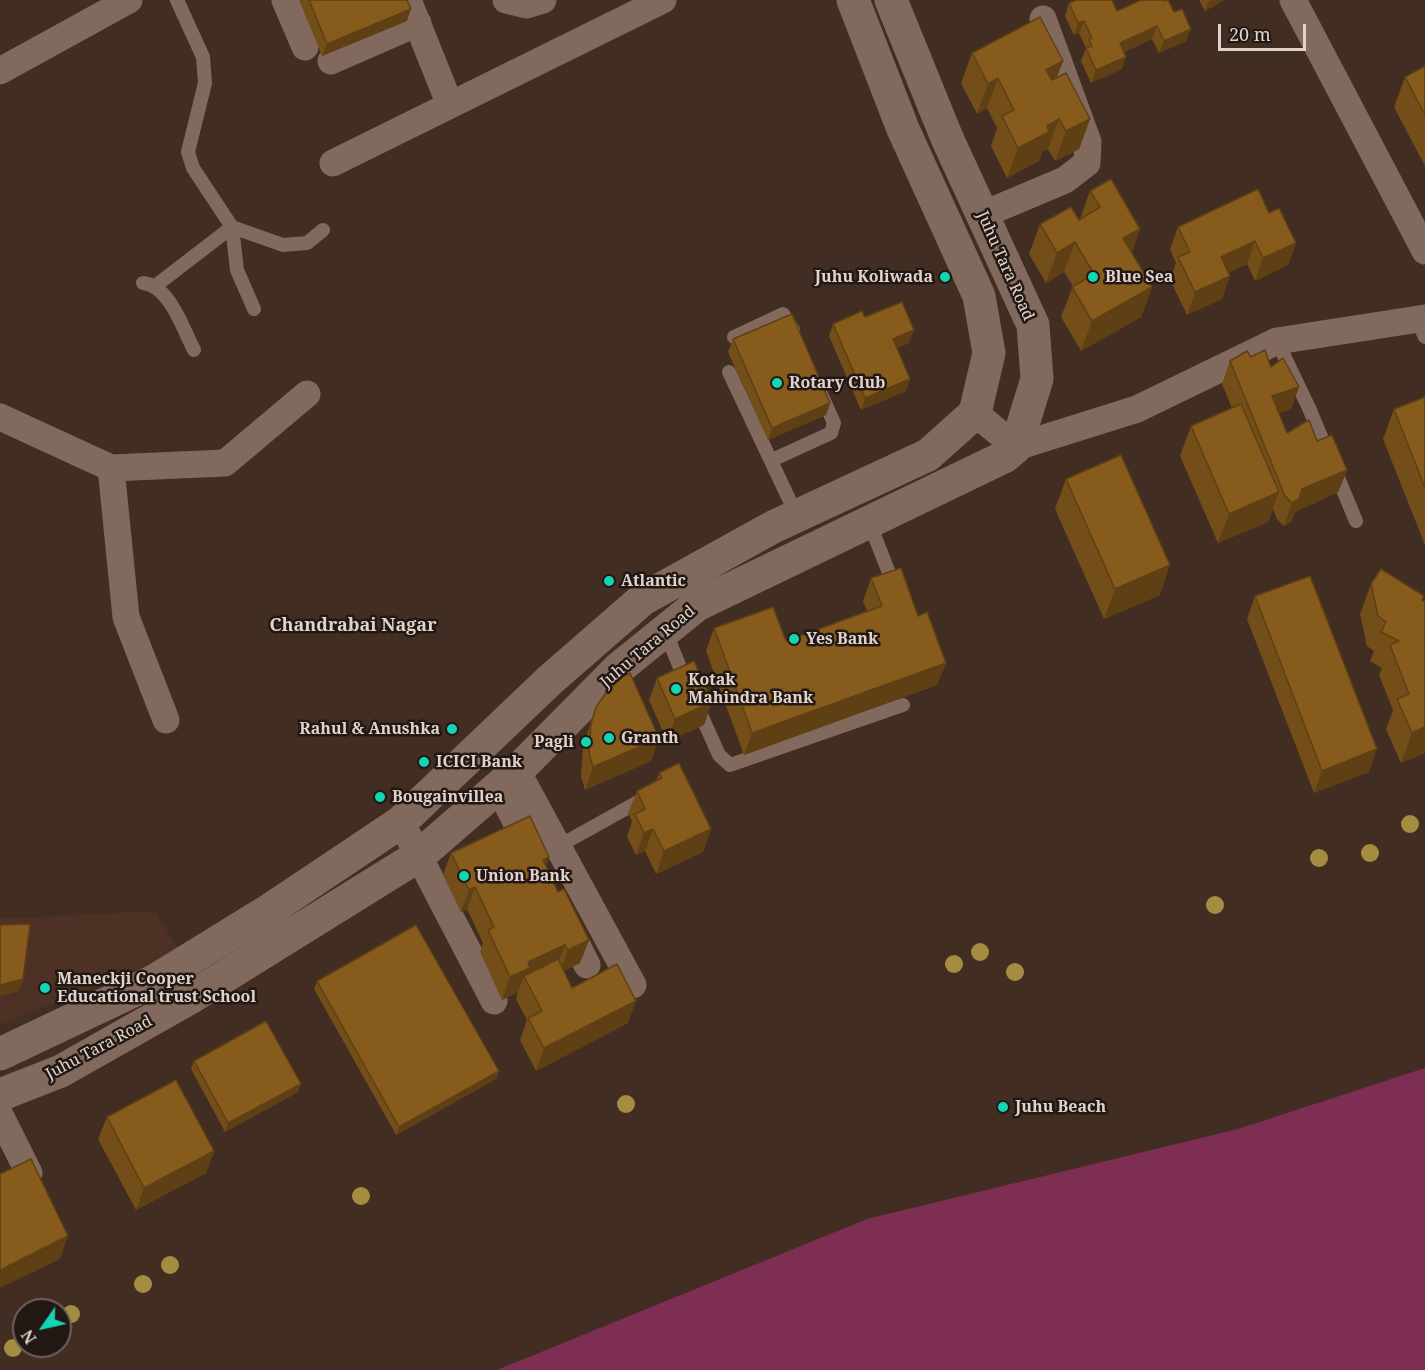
<!DOCTYPE html>
<html>
<head>
<meta charset="utf-8">
<style>
  body { margin:0 }
  #map { position:relative; width:1425px; height:1370px; overflow:hidden; background:#422d23; font-family:"Noto Serif",serif }
  canvas { display:block }
  .north { position:absolute; left:12px; top:1298px; width:60px; height:60px; box-sizing:border-box; background:#221813; border:2px solid #6e625d; border-radius:50%; rotate:236deg; font-size:16px; font-weight:700; line-height:24px; text-align:center; color:#e0d1cb }
  .north::after { content:''; display:block; margin:auto; width:21px; height:27px; background:#14d5b3; clip-path:polygon(50% 0,100% 100%,50% 72%,0 100%) }
  .scale { position:absolute; left:1218px; top:24px; width:88px; height:27px; box-sizing:border-box; border:3px solid #e0d1cb; border-top:0; padding-left:8px; font-size:18px; line-height:21px; white-space:nowrap; color:#e0d1cb; -webkit-text-stroke:4px #221813; paint-order:stroke }
</style>
</head>
<body>
<div id="map">
<canvas width="1425" height="1370"></canvas>
<div class="north">N</div>
<div class="scale">20 m</div>
</div>
<script>
const context = document.querySelector('canvas').getContext('2d');
context.lineJoin = 'round';
function fillPath(path, color) { context.fillStyle = color; context.fill(path, 'evenodd'); }
function strokePath(path, color, width, dash) { context.strokeStyle = color; context.lineWidth = width; context.lineCap = dash ? 'butt' : 'round'; context.setLineDash(dash || []); context.stroke(path); }
function write(font, color, halo, rows, align = 'center') {
  context.font = font + ' "Noto Serif",serif'; context.lineWidth = 5; context.setLineDash([]); context.textBaseline = 'middle'; context.strokeStyle = halo; context.fillStyle = color; for (const [text, x, y, turn = 0] of rows) {
    context.save(); context.translate(x, y); context.rotate((+turn || 0) * Math.PI / 180); context.textAlign = isNaN(turn) ? turn : align; if (halo) context.strokeText(text, 0, 0); context.fillText(text, 0, 0); context.restore();
  }
}
const built = new Path2D(`
  M155 911 180 952 0 1025V919Z`);
const water = new Path2D(`
  M1425 1068V1370H497L867 1219 1238 1129Z`);
const lane = new Path2D(`
  M177 0 203 57 205 83 188 152 193 168 232 227 283 245 307 243 323 230
  M143 283C170 286 183 329 194 350
  M154 287 232 227 237 270 254 309
  M1417 320 1425 337
  M734 337 783 314 793 330
  M1277 341 1309 408 1356 521
  M729 372 797 516
  M772 460 831 433 834 423 821 394
  M869 522 895 588
  M665 631 686 682
  M698 708 719 755 730 765 903 705
  M557 847 645 798`);
const street = new Path2D(`
  M285 0 305 47
  M408 0 450 105
  M506 0 526 5 543 0
  M1293 0 1425 251
  M331 61 418 23
  M0 71 129 0
  M333 163 663 0
  M982 215 1065 180 1087 163 1088 142 1043 19
  M975 413 1016 447 1137 409 1277 341 1425 318
  M0 417 111 468 225 463 307 394
  M111 468 126 617 166 720
  M517 771 633 985
  M499 788 532 854
  M401 822 494 1001
  M566 923 587 965
  M0 1115 29 1173`);
const secondary = new Path2D(`
  M0 1054 154 981 271 909 401 822 550 680 643 599 773 527 928 455 975 413 989 353 979 296 903 129 853 0
  M0 1095 61 1071 190 998 420 855 517 771 619 668 697 605 1004 457 1016 447 1037 379 1033 325 947 138 891 0`);
const trees = [
  [1410,824],
  [1370,853],
  [1319,858],
  [1215,905],
  [980,952],
  [954,964],
  [1015,972],
  [626,1104],
  [361,1196],
  [170,1265],
  [143,1284],
  [71,1314],
  [13,1348]
];
const wall = new Path2D(`
  M299 0H407V21L322 56Z
  M1141 0 1186 41 1159 53 1152 39 1124 52 1122 69 1091 83 1081 61 1086 48 1079 33 1074 35 1065 16 1069 3 1117 11Z
  M1199 0H1224L1205 11Z
  M972 53 1057 78 1090 119 1079 149 1055 161 1048 149 1042 152 1039 161 1007 178 991 146 997 128 987 108 977 114 961 83Z
  M1425 66V166L1394 107 1405 77Z
  M1090 191 1140 229 1132 252 1152 287 1141 317 1081 351 1061 317 1073 286 1064 272 1046 283 1029 254 1040 224 1079 220 1080 219Z
  M1269 213 1296 243 1288 265 1255 281 1247 264 1228 273 1222 299 1187 315 1170 280 1176 263 1170 249 1178 227Z
  M865 317 909 343 897 348 910 379 906 391 861 410 829 336 833 324Z
  M733 339 830 403 826 415 768 440 728 352Z
  M1251 357 1271 367 1299 387 1291 409 1279 413 1287 433 1317 441 1347 470 1338 492 1295 512 1291 522 1284 526 1277 519 1273 509 1268 522 1218 543 1180 456 1191 426 1232 408 1222 384 1230 361Z
  M1425 397V545L1383 439 1394 409Z
  M1066 479 1160 595 1104 619 1055 509Z
  M871 578 937 685 744 755 706 651 714 628 786 641 867 611 863 601Z
  M1371 584 1425 602V753L1401 763 1386 729 1393 710 1379 675 1382 668 1370 661 1374 651 1367 646 1360 614Z
  M1255 596 1369 772 1314 793 1247 619Z
  M657 678 704 725 667 741 649 700Z
  M596 707 659 738 651 761 585 790 581 776 583 746Z
  M659 773 711 829 703 852 656 874 645 851 636 855 627 837 632 821 628 813 637 791 656 781Z
  M451 853 549 857 546 866 558 892 589 940 580 963 564 971 572 988 628 1023 536 1071 520 1040 527 1020 516 999 518 992 502 1000 480 952 483 943 467 909 461 912 443 875Z
  M317 981 499 1071 496 1079 396 1135 314 989Z
  M194 1061 298 1092 225 1132 191 1069Z
  M107 1117 214 1151 206 1173 136 1210 98 1139Z`);
const shadedWall = new Path2D(`
  M1212 0H1224L1205 11 1208 2Z
  M411 9 407 21 322 56 327 44Z
  M1084 21 1079 33 1074 35 1078 23Z
  M1157 26 1152 39 1115 55 1120 43Z
  M1191 29 1186 41 1159 53 1164 41Z
  M1126 57 1122 69 1091 83 1096 70Z
  M1063 61 1052 91 1046 70Z
  M998 78 987 108 977 114 988 84Z
  M1059 119 1048 149 1042 152 1039 161 1007 178 1018 148 1047 126Z
  M1090 119 1079 149 1055 161 1066 131Z
  M1140 229 1129 259 1123 238Z
  M1255 241 1247 264 1213 280 1221 257Z
  M1075 242 1064 272 1046 283 1057 253Z
  M1296 243 1288 265 1255 281 1263 258Z
  M1230 276 1222 299 1187 315 1195 292Z
  M1152 287 1141 317 1081 351 1092 321Z
  M914 330 909 343 888 351 893 339Z
  M910 379 906 391 861 410 865 398Z
  M1299 387 1291 409 1264 418 1272 396Z
  M830 403 826 415 768 440 772 428Z
  M1347 470 1338 492 1295 512 1291 522 1284 526 1292 503 1302 489Z
  M1279 492 1268 522 1218 543 1229 514Z
  M1170 565 1160 595 1104 619 1115 589Z
  M946 663 937 685 744 755 752 733Z
  M712 702 704 725 667 741 675 719Z
  M1425 727V753L1401 763 1412 733Z
  M659 738 651 761 585 790 593 767Z
  M1377 749 1369 772 1314 793 1322 771Z
  M653 829 645 851 636 855 644 833Z
  M711 829 703 852 656 874 664 851Z
  M549 857 541 880 543 860Z
  M475 887 467 909 461 912 469 890Z
  M589 940 580 963 559 973 568 950Z
  M565 945 557 967 524 976 518 992 502 1000 510 977 528 962Z
  M23 979 19 991 0 996V985Z
  M636 1001 628 1023 536 1071 544 1048Z
  M499 1071 496 1079 396 1135 399 1127Z
  M301 1084 298 1092 225 1132 228 1123Z
  M214 1151 206 1173 136 1210 144 1188Z
  M68 1236 60 1259 0 1288V1270Z`);
const building = new Path2D(`
  M309 0H407L411 9 327 44Z
  M1077 0H1112L1117 11 1141 0H1164V1L1168 0 1174 12 1182 9 1191 29 1164 41 1157 26 1120 43 1126 57 1096 70 1086 48 1092 46 1089 39 1092 38 1084 21 1078 23 1069 3Z
  M1040 17 1063 61 1046 70 1052 80 1066 73 1090 119 1066 131 1059 119 1047 126 1049 132 1018 148 1002 116 1014 110 998 78 988 84 972 53Z
  M1425 66V115L1405 77Z
  M1111 179 1140 229 1123 238 1152 287 1092 321 1072 287 1094 274 1075 242 1057 253 1040 224 1071 207 1079 220 1100 207 1090 191Z
  M1258 189 1269 213 1279 208 1296 243 1263 258 1255 241 1221 257 1230 276 1195 292 1178 257 1190 252 1178 227Z
  M902 302 914 330 893 339 910 379 865 398 833 324 862 311 865 317Z
  M792 314 830 403 772 428 733 339Z
  M1265 350 1271 367 1283 358 1299 387 1272 396 1287 433 1309 420 1317 441 1332 435 1347 470 1302 489 1299 499 1292 503 1285 496 1230 361 1247 351 1251 357Z
  M1425 397V488L1394 409Z
  M1241 404 1279 492 1229 514 1191 426Z
  M1121 455 1170 565 1115 589 1066 479Z
  M901 568 918 616 927 612 946 663 752 733 714 628 773 607 786 641 882 606 871 578Z
  M1381 569 1424 596 1422 600 1425 602V638L1424 640 1425 642V727L1412 733 1397 699 1409 694 1390 645 1399 641 1381 632 1386 622 1378 616 1371 584Z
  M1310 576 1377 749 1322 771 1255 596Z
  M694 661 712 702 675 719 657 678Z
  M630 673 659 738 593 767 589 753 591 724 596 707 606 693 622 677Z
  M679 763 711 829 664 851 653 829 644 833 635 814 645 809 637 791 662 778 659 773Z
  M530 816 549 857 543 860 558 892 564 889 589 940 568 950 565 945 528 962 530 968 510 977 488 930 494 927 475 887 469 890 451 853Z
  M30 924 23 979 0 985V925Z
  M416 925 499 1071 399 1127 317 981Z
  M558 959 572 988 617 964 636 1001 544 1048 528 1018 542 1011 524 976Z
  M266 1021 301 1084 228 1123 194 1061Z
  M176 1080 214 1151 144 1188 107 1117Z
  M31 1159 68 1236 0 1270V1174Z`);
const markers = [
  [945,277,6,"#14d5b3"],
  [1093,277,6,"#14d5b3"],
  [777,383,6,"#14d5b3"],
  [609,581,6,"#14d5b3"],
  [794,639,6,"#14d5b3"],
  [676,689,6,"#14d5b3"],
  [452,729,6,"#14d5b3"],
  [609,738,6,"#14d5b3"],
  [586,742,6,"#14d5b3"],
  [424,762,6,"#14d5b3"],
  [380,797,6,"#14d5b3"],
  [464,876,6,"#14d5b3"],
  [45,988,6,"#14d5b3"],
  [1003,1107,6,"#14d5b3"]
];
const streetNames = [
  ["Juhu Tara Road",1005,266,66],
  ["Juhu Tara Road",648,647,-40],
  ["Juhu Tara Road",99,1048,-28]
];
const poiNames = [
  ["Juhu Koliwada",933,277,"right"],
  ["Blue Sea",1105,277],
  ["Rotary Club",789,383],
  ["Atlantic",621,581],
  ["Yes Bank",806,639],
  ["Kotak",688,680],
  ["Mahindra Bank",688,698],
  ["Rahul & Anushka",440,729,"right"],
  ["Granth",621,738],
  ["Pagli",574,742,"right"],
  ["ICICI Bank",436,762],
  ["Bougainvillea",392,797],
  ["Union Bank",476,876],
  ["Maneckji Cooper",57,979],
  ["Educational trust School",57,997],
  ["Juhu Beach",1015,1107]
];
const neighbourhoodNames = [
  ["Chandrabai Nagar",353,626]
];
fillPath(built, '#4d3124');
fillPath(water, '#7f2e53');
strokePath(lane, '#81695d', 14);
strokePath(street, '#81695d', 27);
strokePath(secondary, '#81695d', 33);
context.fillStyle = '#a48d41';
for (const [x, y] of trees) { context.beginPath(); context.arc(x, y, 9, 0, 2 * Math.PI); context.fill(); }
fillPath(wall, '#734e18');
fillPath(shadedWall, '#5e4014');
fillPath(building, '#865b1c');
strokePath(building, '#5e4014', 1.5);
for (const [x, y, r, color] of markers) { const dot = new Path2D(); dot.arc(x, y, r, 0, 2 * Math.PI); context.fillStyle = color; context.fill(dot); strokePath(dot, '#221813', 2); }
write('16px', '#e0d1cb', '#221813', streetNames);
write('bold 16px', '#e0d1cb', '#221813', poiNames, 'left');
write('bold 18px', '#e0d1cb', '#221813', neighbourhoodNames);
</script>
</body>
</html>
